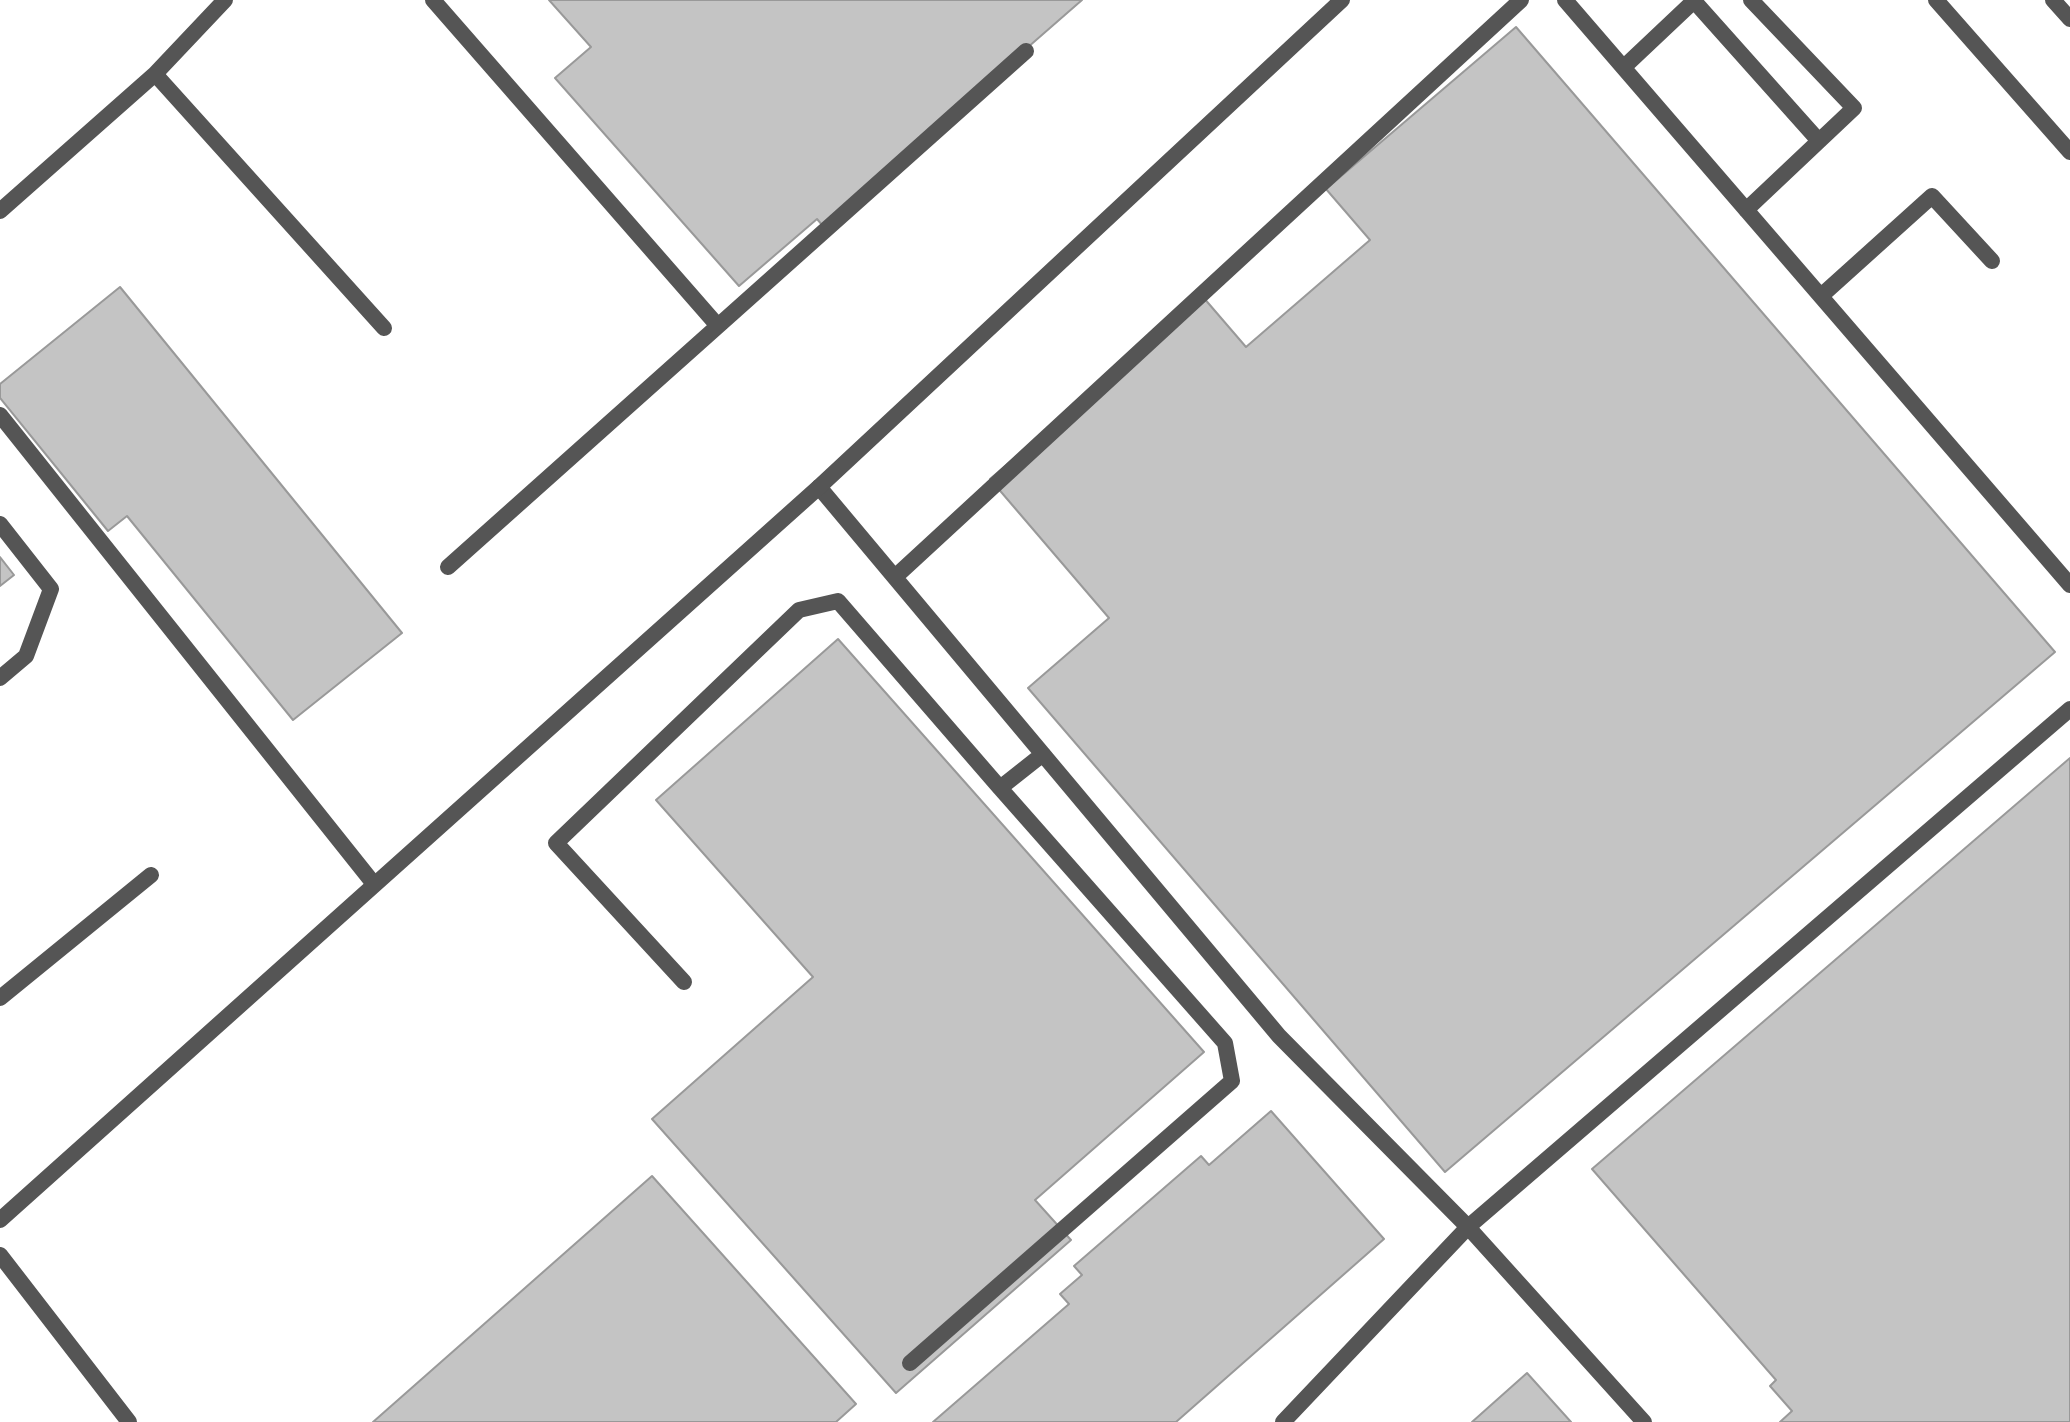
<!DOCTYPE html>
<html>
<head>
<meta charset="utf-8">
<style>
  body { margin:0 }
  canvas { display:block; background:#fff }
</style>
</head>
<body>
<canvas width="2070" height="1422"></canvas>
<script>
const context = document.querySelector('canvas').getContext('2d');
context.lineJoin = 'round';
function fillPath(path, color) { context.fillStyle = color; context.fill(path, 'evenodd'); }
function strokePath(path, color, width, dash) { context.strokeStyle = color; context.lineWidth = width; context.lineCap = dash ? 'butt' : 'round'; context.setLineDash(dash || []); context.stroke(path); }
const building = new Path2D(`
  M549 0H1082L823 226 817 219 739 286 555 78 591 47Z
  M1516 27 2055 652 1445 1172 1028 688 1109 618 990 479 1203 297 1246 347 1370 240 1326 189Z
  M120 287 402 633 293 720 127 516 108 531 0 398V384Z
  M0 557 14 575 0 586Z
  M838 639 1204 1052 1035 1200 1071 1240 896 1393 652 1119 813 977 656 800Z
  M2070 758V1422H1780L1792 1411 1770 1386 1776 1380 1592 1169Z
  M1271 1111 1384 1239 1176 1422H933L1069 1304 1060 1294 1082 1275 1074 1266 1201 1156 1209 1165Z
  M652 1176 856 1404 836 1422H373Z
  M1527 1373 1571 1422H1472Z`);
const service = new Path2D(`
  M433 0 718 326 1026 51
  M1565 0 2070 585
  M1694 1 1819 141
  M1624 67 1695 0
  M155 74 384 328
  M1746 210 1854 108 1751 0
  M0 211 155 74 225 0
  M1821 296 1932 196 1992 261
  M0 415 374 884
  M819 487 1279 1036 1468 1227 2070 709
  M0 524 51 589 26 656 0 678
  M448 567 718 326
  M895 577 1521 0
  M684 982 556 843 799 610 838 601 1000 788 1043 754
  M0 998 151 875
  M910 1363 1232 1081 1225 1043 1000 788
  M1283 1422 1468 1227 1644 1422`);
const minor = new Path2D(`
  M0 1220 819 487 1342 0
  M0 1255 129 1422`);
const tertiary = new Path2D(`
  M1936 0 2070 152
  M2053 0 2070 19`);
fillPath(building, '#c4c4c4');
strokePath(building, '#999', 2);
strokePath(service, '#555', 16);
strokePath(minor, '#555', 16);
strokePath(tertiary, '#555', 16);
</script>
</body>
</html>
